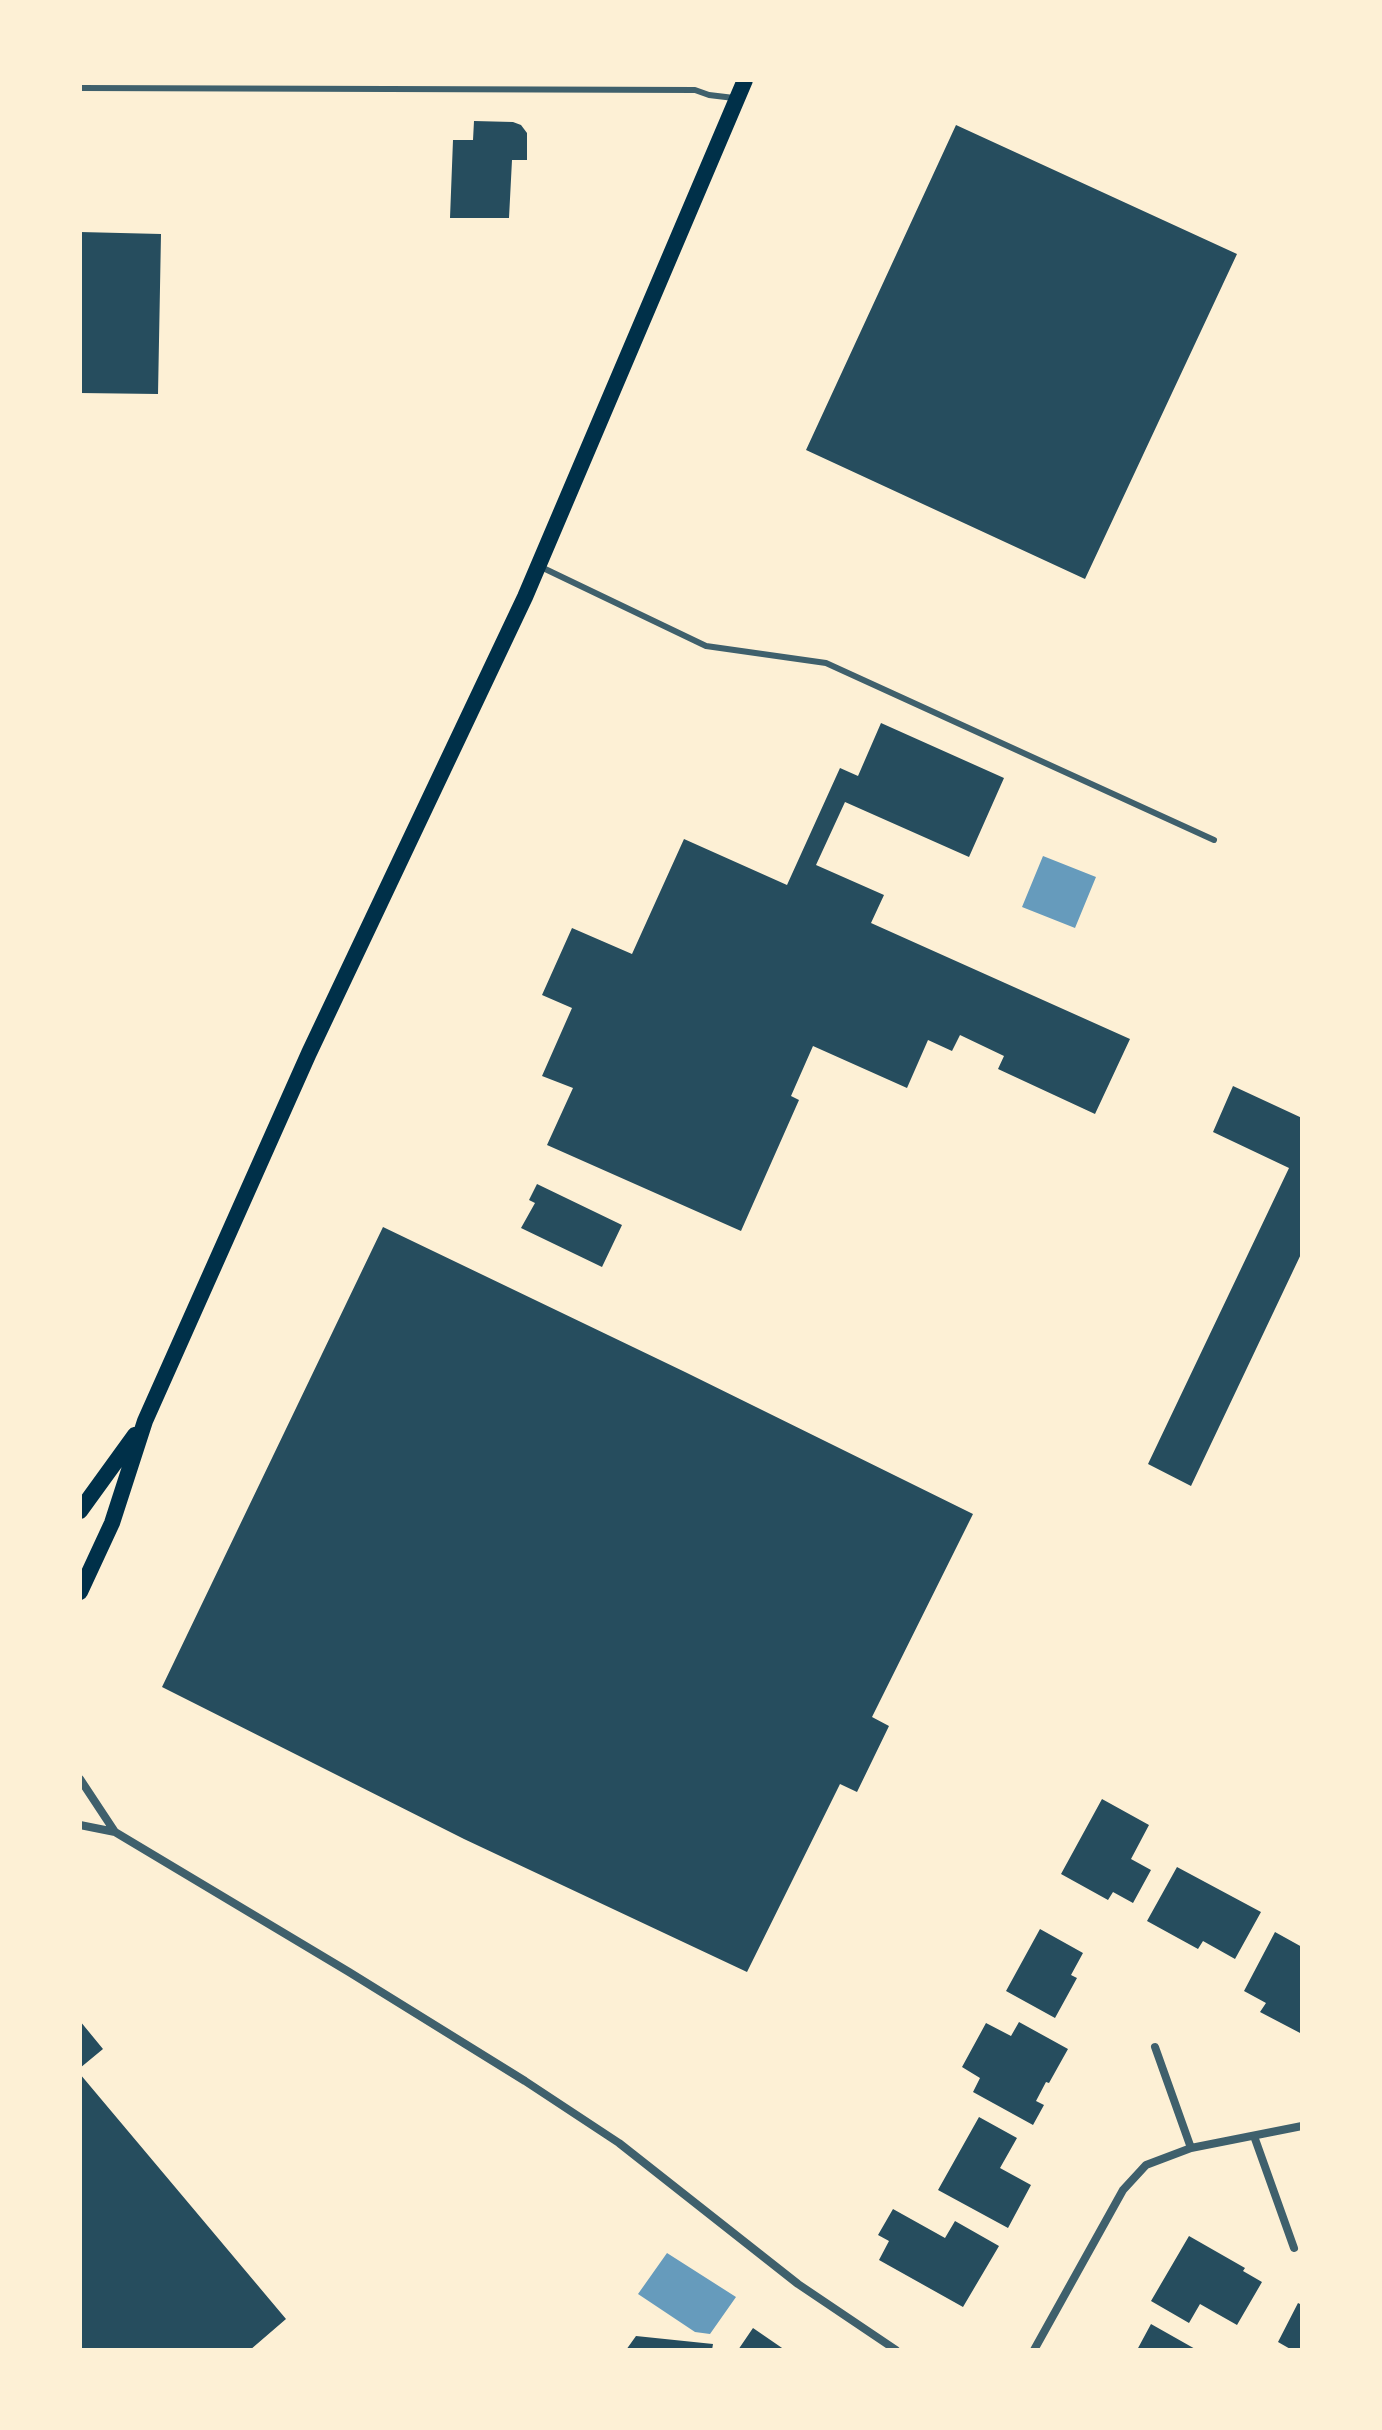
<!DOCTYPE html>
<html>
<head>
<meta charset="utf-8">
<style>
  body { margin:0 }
  #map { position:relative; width:1382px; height:2430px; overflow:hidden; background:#fdf0d5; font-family:"Source Sans 3",sans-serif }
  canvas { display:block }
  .frame { position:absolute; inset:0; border:82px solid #fdf0d5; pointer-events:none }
</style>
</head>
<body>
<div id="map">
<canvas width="1382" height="2430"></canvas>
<div class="frame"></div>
</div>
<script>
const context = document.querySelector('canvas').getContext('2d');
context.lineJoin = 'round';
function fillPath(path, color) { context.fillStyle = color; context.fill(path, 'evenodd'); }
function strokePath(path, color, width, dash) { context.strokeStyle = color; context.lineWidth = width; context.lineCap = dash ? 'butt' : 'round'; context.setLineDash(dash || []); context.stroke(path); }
const water = new Path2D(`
  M1043 856 1096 877 1075 928 1022 907Z
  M667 2253 736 2297 710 2334 695 2332 638 2294Z`);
const building = new Path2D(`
  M474 121 513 122 521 125 527 133V160H512L509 218H450L453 140H473Z
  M956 125 1237 254 1085 579 806 450Z
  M80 232 161 234 158 394 80 393Z
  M881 723 1004 778 969 857 845 802 816 865 884 895 871 923 1130 1039 1095 1114 998 1069 1004 1056 960 1035 952 1051 928 1040 907 1088 813 1046 791 1096 799 1100 741 1231 547 1145 573 1088 542 1076 572 1008 542 995 572 928 632 954 684 839 787 885 840 768 858 776Z
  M1233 1086 1302 1118V1252L1191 1486 1148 1464 1289 1168 1213 1132Z
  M537 1184 622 1225 602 1267 521 1228 535 1203 529 1200Z
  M383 1227 685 1372 973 1514 872 1717 889 1726 857 1792 840 1784 747 1972 464 1839 162 1687Z
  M1102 1799 1149 1825 1131 1859 1151 1870 1133 1903 1113 1892 1108 1900 1061 1874Z
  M1177 1867 1261 1912 1235 1959 1203 1941 1198 1949 1147 1921Z
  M1040 1929 1083 1953 1071 1975 1077 1978 1055 2018 1006 1991Z
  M1275 1932 1302 1947V2034L1260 2012 1266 2003 1244 1991Z
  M80 2021 103 2049 80 2068Z
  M1019 2022 1068 2049 1049 2083 1046 2082 1036 2101 1044 2105 1033 2125 973 2092 980 2078 962 2067 986 2023 1011 2036Z
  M80 2074 286 2319 250 2350H80Z
  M979 2117 1017 2138 1000 2168 1031 2185 1008 2228 938 2190Z
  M893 2209 945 2238 955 2221 999 2246 963 2307 879 2260 889 2241 878 2235Z
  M1189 2236 1245 2268 1243 2271 1262 2282 1237 2325 1200 2304 1189 2323 1151 2301Z
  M1298 2303 1302 2305V2350H1292L1278 2342Z
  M1151 2324 1197 2350H1137Z
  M753 2328 785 2350H738Z
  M636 2336 713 2344 712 2350H626Z`);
const service = new Path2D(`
  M80 88 695 90 709 95 734 98
  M541 567 706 646 826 663 1214 840`);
const minor = new Path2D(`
  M80 1779 115 1832
  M80 1825 115 1832 349 1972 525 2081 619 2143 798 2284 896 2350
  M1155 2047 1191 2148
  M1254 2136 1294 2248
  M1034 2350 1123 2190 1146 2165 1191 2148 1302 2126`);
const secondary = new Path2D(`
  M80 1511 135 1435
  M80 1592 112 1523 145 1421 309 1053 525 597 745 80`);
fillPath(water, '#669bbc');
fillPath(building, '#264d5e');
strokePath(service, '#3f606c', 6);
strokePath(minor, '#3f606c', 8);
strokePath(secondary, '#003049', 16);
</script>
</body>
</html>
